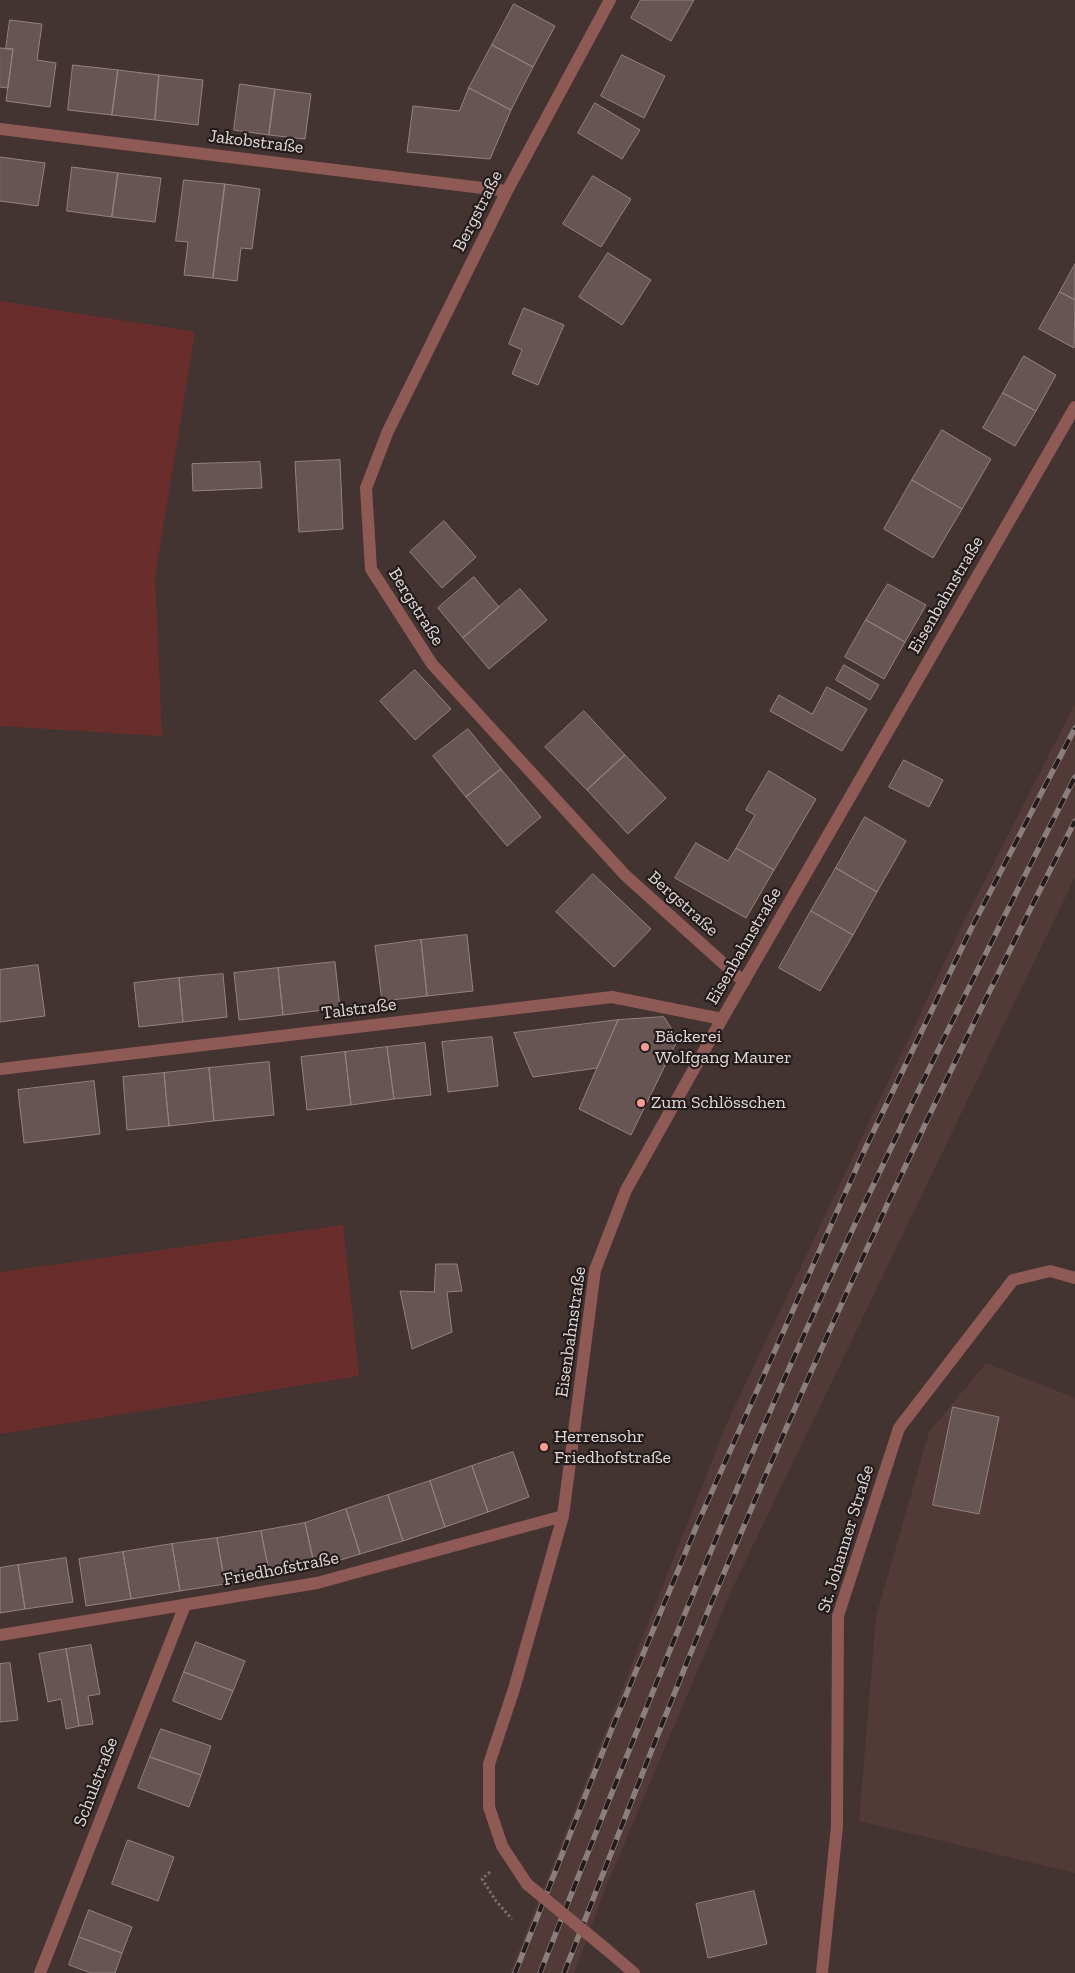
<!DOCTYPE html>
<html>
<head>
<meta charset="utf-8">
<style>
  body { margin:0 }
  canvas { display:block; background:#433331 }
</style>
</head>
<body>
<canvas width="1075" height="1973"></canvas>
<script>
const context = document.querySelector('canvas').getContext('2d');
context.lineJoin = 'round';
function fillPath(path, color) { context.fillStyle = color; context.fill(path, 'evenodd'); }
function strokePath(path, color, width, dash) { context.strokeStyle = color; context.lineWidth = width; context.lineCap = dash ? 'butt' : 'round'; context.setLineDash(dash || []); context.stroke(path); }
function write(font, color, halo, rows, align = 'center') {
  context.font = font + ' "Zilla Slab",serif'; context.lineWidth = 4.5; context.setLineDash([]); context.textBaseline = 'middle'; context.strokeStyle = halo; context.fillStyle = color; for (const [text, x, y, turn = 0] of rows) {
    context.save(); context.translate(x, y); context.rotate((+turn || 0) * Math.PI / 180); context.textAlign = isNaN(turn) ? turn : align; if (halo) context.strokeText(text, 0, 0); context.fillText(text, 0, 0); context.restore();
  }
}
const built = new Path2D(`
  M1075 704V877L733 1587 606 1887 574 1973H510L727 1423 964 921Z
  M986 1363 1075 1398V1873L859 1821 876 1617 929 1432Z`);
const green = new Path2D(`
  M0 301 195 332 155 576 162 736 0 726Z
  M343 1225 359 1376 0 1434V1272Z`);
const building = new Path2D(`
  M641 0H694L671 41 631 18Z
  M514 4 555 26 533 67 492 45Z
  M10 20 42 24 37 60 56 63 50 107 6 101 13 49H6Z
  M492 45 533 67 511 110 469 88Z
  M0 48 13 49 8 88 0 87Z
  M622 55 665 76 644 118 601 96Z
  M73 65 118 70 112 115 68 110Z
  M118 70 159 75 155 120 112 115Z
  M159 75 203 80 198 125 155 120Z
  M240 84 275 89 269 135 234 130Z
  M469 88 511 110 490 159 407 152 413 106 459 111Z
  M275 89 311 94 305 139 269 135Z
  M595 103 640 130 622 159 578 133Z
  M0 157 45 163 38 206 0 201Z
  M72 167 118 173 112 217 67 211Z
  M118 173 161 178 155 222 112 217Z
  M593 176 631 199 601 247 563 224Z
  M184 180 225 184 213 278 184 275 188 242 176 241Z
  M225 184 260 189 252 249 241 248 237 281 213 278Z
  M608 253 651 280 622 325 579 297Z
  M1075 264V300L1060 292Z
  M1060 292 1075 300 1074 348 1039 329Z
  M524 308 564 325 538 385 512 374 522 350 509 344Z
  M1024 356 1056 375 1036 411 1003 393Z
  M1003 393 1036 411 1015 446 983 428Z
  M942 430 991 459 962 509 912 480Z
  M340 460 343 529 299 532 295 462Z
  M260 462 262 488 193 491 192 464Z
  M912 480 962 509 933 558 884 529Z
  M444 521 476 557 442 588 410 552Z
  M474 577 499 607 463 638 438 608Z
  M888 584 926 605 905 642 866 620Z
  M520 589 547 620 489 669 463 638Z
  M866 620 905 642 884 679 845 657Z
  M844 665 879 685 870 700 836 680Z
  M415 670 451 709 415 740 380 701Z
  M827 687 867 709 842 751 770 711 779 695 812 714Z
  M584 711 625 755 587 790 545 747Z
  M468 729 501 769 466 797 433 756Z
  M625 755 666 798 628 834 587 790Z
  M904 760 943 780 929 807 889 787Z
  M501 769 541 817 507 846 466 797Z
  M769 771 816 799 774 870 736 848 755 815 746 810Z
  M865 817 906 841 877 892 836 868Z
  M696 843 728 861 736 848 774 870 746 918 675 878Z
  M836 868 877 892 853 935 811 911Z
  M593 874 651 929 614 967 556 912Z
  M811 911 853 935 820 991 779 968Z
  M467 935 473 991 427 996 421 940Z
  M421 940 427 996 382 1001 375 946Z
  M335 962 340 1008 283 1015 278 968Z
  M38 965 45 1016 0 1022V970Z
  M278 968 283 1015 239 1020 234 973Z
  M223 974 227 1017 183 1022 179 978Z
  M179 978 183 1022 139 1027 134 983Z
  M664 1017 678 1039 631 1135 579 1109 618 1020Z
  M618 1020 597 1068 533 1077 514 1033Z
  M492 1037 498 1086 448 1092 442 1042Z
  M425 1043 431 1095 394 1099 387 1047Z
  M387 1047 394 1099 351 1105 345 1052Z
  M345 1052 351 1105 307 1110 301 1057Z
  M269 1062 274 1115 214 1121 209 1068Z
  M209 1068 214 1121 169 1126 164 1073Z
  M164 1073 169 1126 127 1130 123 1077Z
  M94 1081 100 1134 24 1143 18 1090Z
  M436 1264H457L462 1291 447 1292 452 1332 412 1349 400 1291 434 1292Z
  M953 1407 999 1417 979 1514 933 1505Z
  M513 1452 529 1497 488 1512 472 1466Z
  M472 1466 488 1512 445 1527 430 1481Z
  M430 1481 445 1527 403 1541 388 1495Z
  M388 1495 403 1541 360 1554 346 1509Z
  M346 1509 360 1554 315 1568 305 1523Z
  M305 1523 315 1568 270 1577 261 1531Z
  M261 1531 270 1577 225 1584 217 1538Z
  M217 1538 225 1584 180 1591 172 1544Z
  M172 1544 180 1591 131 1599 123 1552Z
  M123 1552 131 1599 86 1606 79 1559Z
  M66 1558 73 1602 25 1609 18 1565Z
  M18 1565 25 1609 0 1613V1568Z
  M196 1642 245 1661 233 1691 184 1672Z
  M91 1645 100 1694 88 1696 93 1724 79 1726 66 1649Z
  M66 1649 79 1726 66 1729 61 1699 48 1702 39 1654Z
  M10 1663 18 1720 0 1722V1664Z
  M184 1672 233 1691 221 1720 173 1701Z
  M161 1729 211 1746 201 1775 150 1757Z
  M150 1757 201 1775 189 1807 138 1788Z
  M128 1840 174 1857 158 1901 112 1884Z
  M754 1891 767 1944 708 1958 696 1904Z
  M89 1910 132 1927 122 1953 79 1937Z
  M79 1937 122 1953 115 1973H91L69 1965Z`);
const path = new Path2D(`
  M490 1872 482 1879 496 1901 512 1919`);
const minor = new Path2D(`
  M610 0 507 191 388 431 366 488 371 569 432 664 625 875 744 982
  M0 129 507 191
  M0 1069 612 997 722 1019
  M0 1635 317 1583 563 1516
  M527 1884 502 1846 489 1807V1764L514 1689 563 1516 595 1270 626 1190 722 1019 1075 407
  M606 1949 634 1973
  M40 1973 185 1605
  M822 1973 837 1826 838 1616 899 1428 1013 1280 1050 1271 1075 1278`);
const rail = new Path2D(`
  M515 1973 613 1726 697 1525 865 1149 971 929 1075 728
  M540 1973C616 1781 693 1590 775 1400 868 1189 970 982 1075 777
  M564 1973C617 1839 668 1705 724 1573 831 1318 949 1067 1075 821`);
const minorBridge = new Path2D(`
  M527 1884 606 1949`);
const markers = [
  [645,1047,5,"#f59c95"],
  [641,1103,5,"#f59c95"],
  [544,1447,5,"#f59c95"]
];
const streetNames = [
  ["Jakobstraße",256,142,7],
  ["Bergstraße",478,211,-63],
  ["Eisenbahnstraße",946,595,-60],
  ["Bergstraße",416,607,58],
  ["Bergstraße",683,904,42],
  ["Eisenbahnstraße",744,946,-60],
  ["Talstraße",359,1009,-7],
  ["Eisenbahnstraße",571,1332,-82],
  ["St. Johanner Straße",846,1539,-73],
  ["Friedhofstraße",281,1569,-11],
  ["Schulstraße",96,1782,-69]
];
const poiNames = [
  ["Bäckerei",655,1037],
  ["Wolfgang Maurer",655,1058],
  ["Zum Schlösschen",651,1103],
  ["Herrensohr",554,1437],
  ["Friedhofstraße",554,1458]
];
fillPath(built, '#513a38');
fillPath(green, '#692e2c');
fillPath(building, '#675553');
strokePath(building, '#958280', 1);
strokePath(path, '#7b6d6b', 3, [2.5, 2.5]);
strokePath(minor, '#8f5955', 12);
strokePath(rail, '#8b7e7c', 5.5);
strokePath(rail, '#241c1c', 4, [11]);
strokePath(minorBridge, '#8f5955', 12);
for (const [x, y, r, color] of markers) { const dot = new Path2D(); dot.arc(x, y, r, 0, 2 * Math.PI); context.fillStyle = color; context.fill(dot); strokePath(dot, '#241c1c', 2); }
write('18px', '#e2d8d6', '#241c1c', streetNames);
write('18px', '#e2d8d6', '#241c1c', poiNames, 'left');
</script>
</body>
</html>
